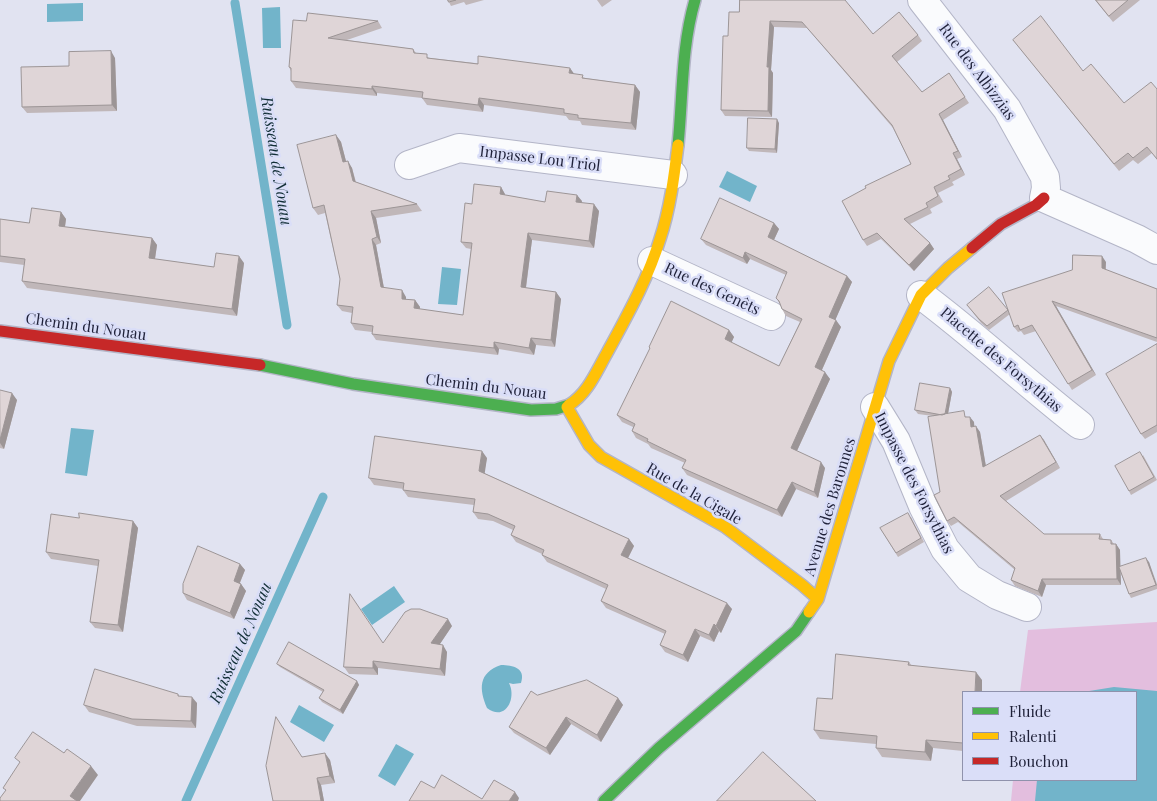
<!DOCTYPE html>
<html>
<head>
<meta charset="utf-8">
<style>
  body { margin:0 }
  #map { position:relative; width:1157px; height:801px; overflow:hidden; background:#e1e3f1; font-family:"Playfair Display",serif }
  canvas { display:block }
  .legend { position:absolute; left:962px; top:691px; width:175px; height:90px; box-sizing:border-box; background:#dadef8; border:1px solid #8f92ac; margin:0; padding:6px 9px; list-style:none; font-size:15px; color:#1f2139 }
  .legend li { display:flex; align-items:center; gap:10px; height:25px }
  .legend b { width:25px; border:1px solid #8f92ac }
</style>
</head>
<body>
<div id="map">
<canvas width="1157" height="801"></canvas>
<ul class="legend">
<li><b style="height:6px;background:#4caf50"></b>Fluide</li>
<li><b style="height:6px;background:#ffc107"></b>Ralenti</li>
<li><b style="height:6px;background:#c62828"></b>Bouchon</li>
</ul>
</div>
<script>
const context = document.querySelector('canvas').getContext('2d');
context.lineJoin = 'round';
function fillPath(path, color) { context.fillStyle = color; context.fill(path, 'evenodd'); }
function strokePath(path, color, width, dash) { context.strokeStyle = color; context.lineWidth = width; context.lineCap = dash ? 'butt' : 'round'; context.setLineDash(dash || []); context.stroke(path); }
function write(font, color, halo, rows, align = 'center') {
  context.font = font + ' "Playfair Display",serif'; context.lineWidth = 5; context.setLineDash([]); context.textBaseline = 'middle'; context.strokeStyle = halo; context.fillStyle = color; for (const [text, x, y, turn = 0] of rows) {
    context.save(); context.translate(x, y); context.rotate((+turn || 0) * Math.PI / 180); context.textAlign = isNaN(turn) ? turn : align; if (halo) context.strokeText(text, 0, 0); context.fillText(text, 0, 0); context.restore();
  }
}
const green = new Path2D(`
  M1157 622V801H1011L1013 780H1136V692H1020L1028 630Z`);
const water = new Path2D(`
  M83 3V21L47 22V4Z
  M280 7 281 48H263L262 8Z
  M727 171 757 186 750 202 719 187Z
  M442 267 461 269 457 305 438 304Z
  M71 428 94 430 87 476 65 473Z
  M394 586 405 602 372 625 361 609Z
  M501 665C513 665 526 668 521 683L513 684 509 683C517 699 505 722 487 708 479 689 478 673 501 665Z
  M1114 687 1157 691V801H1035L1037 780H1136V692H1083Z
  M299 705 334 725 324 742 290 722Z
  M396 744 414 754 395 786 378 776Z`);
const stream = new Path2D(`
  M235 3 287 325
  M186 801 323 497`);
const street = new Path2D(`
  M922 0 1007 109 1045 177 1046 188 1044 198 1137 239 1157 250
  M409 165 459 148 673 175
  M652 261 771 316
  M921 295C976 336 1026 383 1080 425
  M875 407 896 441 923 506 945 549 969 578 997 595 1027 607`);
const fast = new Path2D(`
  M678 145C683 96 681 48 695 0
  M260 365 353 384 531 410 556 409 569 405
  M604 801 659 748 796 631 809 612`);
const slow = new Path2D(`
  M569 405C588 393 596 372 607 353 627 316 648 279 660 239 670 209 674 177 678 145
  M567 407 589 445 601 457 725 527 802 585 818 599
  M809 612 818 599 889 361 921 295 948 268 972 248`);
const jam = new Path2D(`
  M972 248 1001 224 1036 205 1044 198
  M0 331 260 365`);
const wall = new Path2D(`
  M448 0H484L466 5 464 2 451 6Z
  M597 0H612L602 7Z
  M740 0 873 34 918 35 922 41 897 62 922 92 949 73 969 103 943 120 962 157 957 159 965 175 952 182 954 185 938 193 943 202 930 209 932 213 910 224 930 243 934 249 914 271 881 239 867 246 863 240 866 188 911 164 893 128 807 28 774 27 771 70 773 73 772 117 725 116 721 110 728 36 739 12Z
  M1095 0H1140L1113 22Z
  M306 21H378L382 28 347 40 413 49 416 53 430 58 574 74 585 78 635 85 640 92 636 130 582 125 580 121 569 120 566 116 484 105 483 112 427 105 422 98 377 93V96L296 88 291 81V71L289 67Z
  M1013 40 1083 71 1124 103 1157 89V160L1152 153 1138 164 1133 160 1119 171Z
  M115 58 117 111 27 113 22 107 69 66Z
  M779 123 777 153 749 151 747 148Z
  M336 135 341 142 346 161 352 168 356 182 417 204 422 211 376 218 381 243 376 245 384 288 406 297V299L415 300 420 307V309L463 315 471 249 466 248 461 242 472 204 501 187 505 195 545 202 577 195 581 202 599 211 594 248 532 240 526 288 556 292 561 299 555 347 536 345 534 355 499 349 498 355 376 340 372 334V332L355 330 351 323 352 313 342 311 337 305 340 279 325 213 318 215 313 208Z
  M61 212 66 219 65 227 152 238 157 245 155 259 214 267 244 263 237 316 27 288 22 281 24 265 0 262V219L29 223Z
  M774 223 779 229 774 240 847 276 852 282 835 320 841 327 822 370 830 379 797 451 825 468 818 498 796 489 782 517 687 475 682 468 685 463 651 448 648 444 636 438 632 431 633 427 622 422 617 415 650 349 649 347 729 330 734 337 731 342 779 366 800 322 786 316 782 309 780 304 776 298 786 275 750 259 747 264 706 245 701 239Z
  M1106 262V270L1157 289V342L1056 306 1096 375 1072 390 1036 331 1024 335 1021 331 1018 332 1014 327 1010 314 989 330 981 323 967 305 1008 309Z
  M1157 344V432L1145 439 1141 434Z
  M950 388 952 392 948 414 968 417 974 422V426L980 432 986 466 1040 435 1060 468 1006 501 1044 534H1100L1103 539 1111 540 1114 544H1116L1120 550V567L1149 562 1157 584V589L1131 598 1129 594 1120 571 1121 585H1046L1042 597 1015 586 1011 580 1015 570 958 522 951 526 947 521 940 492 933 416 918 414 915 410Z
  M0 390 17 400 4 449 0 448Z
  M1143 455 1157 480 1131 495 1129 491Z
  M487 458 484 473 629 539 634 546 628 558 732 609 721 633 719 631 714 642 700 636 688 662 665 652 660 645 665 634 606 608 601 601 606 589 547 562 542 555V554L516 542 511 535 513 530 493 521 478 519 473 512 474 505 408 497 403 490 404 489 374 485 369 478Z
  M911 517 924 542 898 557 880 528Z
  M133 521 138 528 123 632 95 628 90 622 98 566 51 559 46 552Z
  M240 564 245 570 240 583 241 584 246 591 234 619 187 600 183 593Z
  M452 626 439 645 447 652 445 676 378 668V675L349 674 344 667 383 643Z
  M909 662 912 666 982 680 963 692V751L933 748 931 761 882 757 876 748V744L820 739 814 730 832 699Z
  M277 664 357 681 359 685 343 714 322 702 319 698 323 692 280 667Z
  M178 694 179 696 197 703 196 728 137 726 89 712 84 705Z
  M537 695 618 698 623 705 601 742 571 724 550 755 514 733 509 727Z
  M302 757 330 760 335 783 321 785 324 801H273Z`);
const shadedWall = new Path2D(`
  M770 21 774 27 771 70 773 73 772 117 768 111 767 67Z
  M111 51 115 58 117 111 112 105Z
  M570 68 575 75 569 73Z
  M635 85 640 92 636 130 631 123Z
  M372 86 377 93V96L372 89Z
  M479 98 484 105 483 112 478 105Z
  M939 114 943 120 962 157 958 151Z
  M777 119 779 123 777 153 775 149Z
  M336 135 341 142 348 169 343 162Z
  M953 153 957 159 965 175 961 169Z
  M348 161 352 168 357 188 353 181Z
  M501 187 505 194V200L500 194Z
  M577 195 582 201 581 208 576 202Z
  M594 204 599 211 594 248 589 241Z
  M371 211 376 218 381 243 377 237Z
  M61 212 66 219 64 233 59 226Z
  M774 223 779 229 772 244 768 237Z
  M528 233 532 240 525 294 521 287Z
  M152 238 157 245 154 265 149 258Z
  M372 239 376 245 385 294 381 287Z
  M930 243 934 249 914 271 909 265Z
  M745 252 750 259 747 264 743 258Z
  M239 256 244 263 237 316 232 309Z
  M1102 256 1106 262 1105 274 1102 268Z
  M847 276 852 282 834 323 829 317Z
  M402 290 406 297V305L402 299Z
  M556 292 561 299 555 347 551 340Z
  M415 300 420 307 419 315 414 308Z
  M1052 301 1056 306 1096 375 1092 370Z
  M836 320 841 327 820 374 815 367Z
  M729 330 734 337 730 346 725 339Z
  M531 338 536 345 534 355 529 348Z
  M494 342 499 349 498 355 494 348Z
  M825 372 830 379 795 455 791 448Z
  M950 388 952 392 947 419 945 416Z
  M12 393 17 400 4 449 0 443V440Z
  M970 417 974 422 975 433 971 427Z
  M976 426 980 432 987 473 983 467Z
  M1040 435 1044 440 1060 468 1056 462Z
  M482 451 487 458 484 478 479 471Z
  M821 462 825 468 818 498 814 492Z
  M792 482 796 489 782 517 777 510Z
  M133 521 138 528 123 632 118 625Z
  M629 539 634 546 626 562 621 555Z
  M1116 544 1120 550 1121 585 1117 579Z
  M1146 558 1149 562 1157 586 1156 585Z
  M240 564 245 570 238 587 234 581Z
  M1042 579 1046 585 1042 597 1038 591Z
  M241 584 246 591 234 619 230 613Z
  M727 603 732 609 721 633 716 626Z
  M448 619 452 626 436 650 431 643Z
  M714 624 719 631 714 642 709 635Z
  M695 629 700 636 688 662 683 655Z
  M443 645 447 652 445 676 440 669Z
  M373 661 378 668V675L373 668Z
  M976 672 982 680V692H975Z
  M357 681 359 685 343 714 340 710Z
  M192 697 197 703 196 728 191 721Z
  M618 698 623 705 601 742 597 735Z
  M566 717 571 724 550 755 546 748Z
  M926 740 933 748 931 761 925 752Z
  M325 753 330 760 335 783 330 776Z
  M91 766 98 775 80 801H73L70 796Z
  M317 778 321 785 324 801H321Z
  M515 792 519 798 518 801H509Z`);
const building = new Path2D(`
  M448 0H456L449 2Z
  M740 0H845L873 34 899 12 918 35 892 56 922 92 949 73 965 97 939 114 958 151 953 153 961 169 948 176 950 179 934 187 938 196 926 203 928 207 904 219 930 243 909 265 877 233 863 240 842 201 866 188 865 186 911 164 892 125 802 22 770 21 767 67H769L768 111 721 110 723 36H728L729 12H739Z
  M1096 0H1128L1109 16Z
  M308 13 378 21 328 38 413 49 414 53 427 54V58L478 64V56L570 68 569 73 583 75 582 78 635 85 631 123 578 118V115L564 113V109L479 98 478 105 422 98 423 92 372 86V89L291 81V68L289 67 293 20 306 21Z
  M1041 16 1083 71 1091 64 1124 103 1151 82 1157 89V159L1147 147 1133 158 1128 153 1114 164 1013 40Z
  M111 51 112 105 22 107 21 67 69 66V52Z
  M748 118 777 119 775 149 747 148Z
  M336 135 343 162 348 161 353 181 417 204 371 211 377 237 372 239 381 287 402 290V299L415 300 414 308 463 315 472 243 461 242 465 203 472 204 474 184 501 187 500 194 545 202 547 191 577 195 576 202 594 204 589 241 528 233 521 287 556 292 551 340 531 338 529 348 494 342V348L372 334 373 326 351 323 353 307 337 305 340 279 324 205 313 208 297 145Z
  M720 198 774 223 768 237 847 276 829 317 836 320 815 367 825 372 791 448 821 462 814 492 792 482 777 510 682 468 686 460 647 441 648 439 632 431 635 424 617 415 650 348 649 347 671 301 729 330 725 339 779 366 802 319 782 309 779 301 776 298 787 272 745 252 743 258 701 239Z
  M32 208 61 212 59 226 152 238 149 258 214 267 216 253 239 256 232 309 22 281 25 259 0 256V219L29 223Z
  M1073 255 1102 256V268L1157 289V338L1052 301 1092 370 1068 384 1032 325 1020 330 1018 325 1014 327 1002 293 1072 270Z
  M989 287 1008 310 987 326 979 319 967 305Z
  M1157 344V425L1141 434 1106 374Z
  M920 383 950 388 945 414 942 415 915 410Z
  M0 390 12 393 0 440Z
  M964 411 965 417H970L971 427 976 426 983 467 1040 435 1056 462 1000 496 1044 534H1100L1099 539 1111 540V544H1116L1117 579H1042L1038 591 1011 580 1015 568 954 517 947 521 934 495 940 492 928 417Z
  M375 436 482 451 479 471 629 539 621 555 727 603 716 626 714 624 709 635 695 629 683 655 660 645 666 631 601 601 608 585 542 555 544 550 511 535 515 526 488 514 473 512 475 499 403 490 404 483 369 478Z
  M1140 452 1154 477 1129 491 1115 466Z
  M79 513 133 521 118 625 90 622 99 560 46 552 51 514 79 518Z
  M908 513 921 538 896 553 880 528Z
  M198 546 240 564 234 581 241 584 230 613 183 593V584Z
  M1146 558 1156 585 1129 594 1119 567Z
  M350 594 383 643 405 612 411 609H420L448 619 431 643 443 645 440 669 373 661V668L344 667Z
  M289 642 357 681 340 710 319 698 324 690 277 664Z
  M836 654 909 662 908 665 976 672 975 692H963V743L926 740 925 752 876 748 877 736 814 730 817 698 832 699Z
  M95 669 178 694V696L192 697 191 721 132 719 84 705Z
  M587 680 618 698 597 735 566 717 546 748 509 727 531 691 537 695Z
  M276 717 302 757 325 753 330 776 317 778 321 801H273L266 766Z
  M33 732 64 753 67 749 91 766 70 796 77 801H0V798L6 790 3 788 20 762 15 758Z
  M763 752 816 801H717Z
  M442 775 482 799 494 780 515 792 509 801H409L421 781 434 788Z`);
const streetNames = [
  ["Rue des Albizzias",977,72,53],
  ["Impasse Lou Triol",540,159,7],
  ["Rue des Genêts",712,289,25],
  ["Chemin du Nouau",86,327,8],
  ["Placette des Forsythias",1001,360,40],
  ["Chemin du Nouau",486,387,7],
  ["Impasse des Forsythias",914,483,63],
  ["Rue de la Cigale",694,494,30],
  ["Avenue des Baronnes",830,507,-73]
];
const waterNames = [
  ["Ruisseau de Nouau",276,161,81],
  ["Ruisseau de Nouau",241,643,-66]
];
fillPath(green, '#e3bede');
fillPath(water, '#72b4ca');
strokePath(stream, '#72b4ca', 9);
strokePath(street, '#b3b5c7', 30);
strokePath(fast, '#b3b5c7', 14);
strokePath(slow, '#b3b5c7', 14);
strokePath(jam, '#b3b5c7', 14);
strokePath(street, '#fafbfd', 28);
strokePath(fast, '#4caf50', 11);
strokePath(slow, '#ffc107', 11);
strokePath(jam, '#c62828', 11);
fillPath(wall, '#c0b7b9');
fillPath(shadedWall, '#9c9596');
fillPath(building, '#dfd5d7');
strokePath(building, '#9c9596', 1);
write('15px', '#1f2139', '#dadef8', streetNames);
write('italic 16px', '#112e36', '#dadef8', waterNames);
</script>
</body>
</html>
